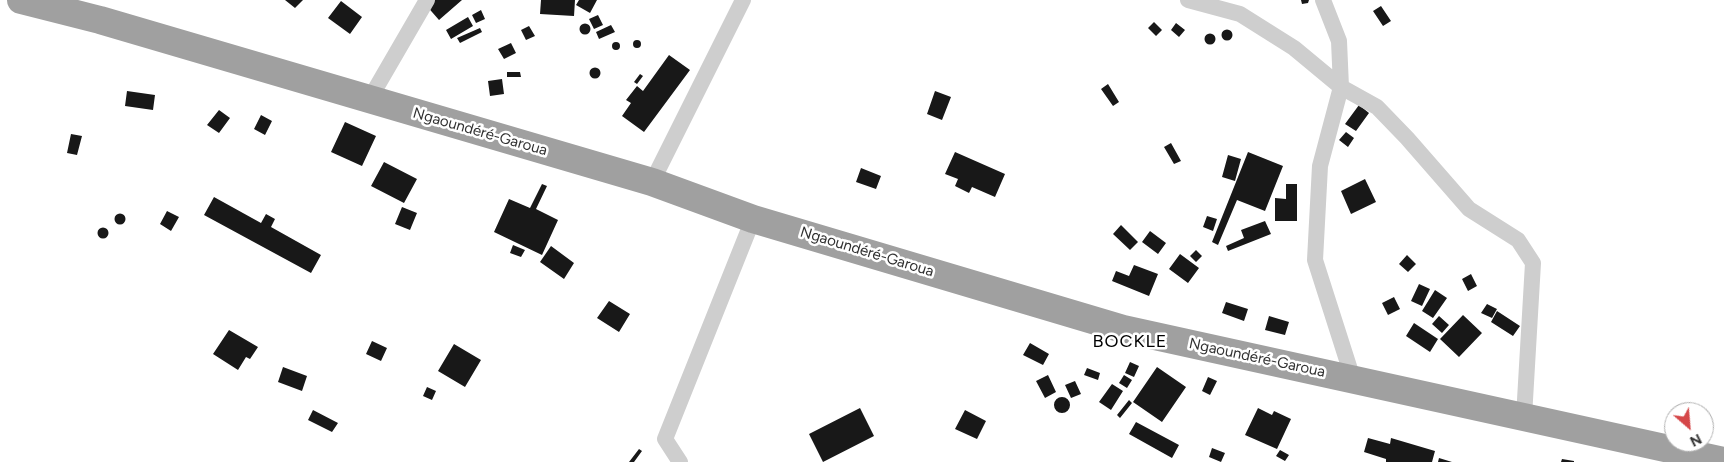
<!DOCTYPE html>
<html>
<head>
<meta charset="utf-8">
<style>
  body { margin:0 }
  #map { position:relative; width:1724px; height:462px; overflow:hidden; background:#fff; font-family:Figtree,sans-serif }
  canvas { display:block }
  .north { position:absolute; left:1664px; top:402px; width:50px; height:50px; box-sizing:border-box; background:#fff; border:1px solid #adadad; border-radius:50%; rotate:153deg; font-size:14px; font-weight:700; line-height:20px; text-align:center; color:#313131 }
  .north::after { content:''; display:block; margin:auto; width:18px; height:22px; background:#d54749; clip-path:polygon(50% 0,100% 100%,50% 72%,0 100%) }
</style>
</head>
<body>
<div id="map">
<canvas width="1724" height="462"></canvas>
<div class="north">N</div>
</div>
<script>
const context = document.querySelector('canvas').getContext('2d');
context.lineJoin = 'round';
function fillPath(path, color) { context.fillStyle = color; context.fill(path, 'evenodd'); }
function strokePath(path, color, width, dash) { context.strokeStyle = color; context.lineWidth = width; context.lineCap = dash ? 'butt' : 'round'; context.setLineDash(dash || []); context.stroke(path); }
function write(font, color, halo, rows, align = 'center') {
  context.font = font + ' Figtree,sans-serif'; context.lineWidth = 5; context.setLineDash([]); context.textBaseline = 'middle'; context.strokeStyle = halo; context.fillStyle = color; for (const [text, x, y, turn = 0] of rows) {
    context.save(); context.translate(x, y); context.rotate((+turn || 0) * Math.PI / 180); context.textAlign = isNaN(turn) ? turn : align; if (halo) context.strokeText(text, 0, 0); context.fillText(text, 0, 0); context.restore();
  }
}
const building = new Path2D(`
  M285 0H303L295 8Z
  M430 0H462L439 20 425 4Z
  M541 0H575L574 16 540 14Z
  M579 0H597L590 13 576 5Z
  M1301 0H1309L1308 3 1302 4Z
  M341 1 362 17 350 34 328 18Z
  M1381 6 1391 21 1383 26 1373 11Z
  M481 10 485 19 476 23 472 15Z
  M598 15 603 25 594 29 589 19Z
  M468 17 473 26 451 39 446 30Z
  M1154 22 1162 30 1156 36 1148 28Z
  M1176 23 1185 30 1179 37 1171 30Z
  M579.5 29a5.5 5.5 0 1 1 11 0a5.5 5.5 0 1 1-11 0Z
  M611 25 615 32 599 39 596 32Z
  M529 26 535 36 526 40 521 30Z
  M480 28 482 32 460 43 457 38Z
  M1221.5 35a5.5 5.5 0 1 1 11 0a5.5 5.5 0 1 1-11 0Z
  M1204.5 39a5.5 5.5 0 1 1 11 0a5.5 5.5 0 1 1-11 0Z
  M633 44a4 4 0 1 1 8 0a4 4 0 1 1-8 0Z
  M612 46a4 4 0 1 1 8 0a4 4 0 1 1-8 0Z
  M511 43 516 53 504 59 498 49Z
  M669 55 690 70 644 132 622 116 631 103 626 100 637 86 643 91Z
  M589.5 73a5.5 5.5 0 1 1 11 0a5.5 5.5 0 1 1-11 0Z
  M507 72H520L521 77H507Z
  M640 74 643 76 637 84 634 82Z
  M502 79 504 94 490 96 488 81Z
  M1108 84 1119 102 1113 106 1101 89Z
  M127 91 155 95 153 110 125 106Z
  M935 91 951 97 942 120 927 114Z
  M1359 105 1369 113 1356 131 1345 124Z
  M219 110 230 118 219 133 207 125Z
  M261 115 272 121 265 135 254 129Z
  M345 122 376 136 362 166 331 152Z
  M1346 132 1354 138 1348 147 1339 140Z
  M71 134 82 136 77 155 67 153Z
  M1171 143 1181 161 1174 164 1164 147Z
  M955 152 1005 174 995 197 972 187 969 193 955 186 958 179 945 174Z
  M1248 152 1283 166 1265 211 1237 200 1218 245 1212 242Z
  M1228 155 1241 159 1235 181 1222 177Z
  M384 162 417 179 404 203 371 186Z
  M861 168 881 176 876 189 856 182Z
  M1365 179 1376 202 1351 214 1341 191Z
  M542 184 547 186 536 209 558 220 542 255 494 232 509 199 530 208Z
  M1286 184H1297V221H1275V198L1286 199Z
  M214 197 261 223 266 214 275 219 271 227 321 255 311 273 204 215Z
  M402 207 417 213 410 230 395 224Z
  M167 211 179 217 171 231 160 224Z
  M114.5 219a5.5 5.5 0 1 1 11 0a5.5 5.5 0 1 1-11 0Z
  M1207 216 1217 219 1213 231 1203 227Z
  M1265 221 1271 234 1228 251 1226 246 1244 238 1241 230Z
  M1121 225 1138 242 1130 250 1113 234Z
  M97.5 233a5.5 5.5 0 1 1 11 0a5.5 5.5 0 1 1-11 0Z
  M1150 231 1166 243 1158 254 1142 242Z
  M513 245 525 250 521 257 510 253Z
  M551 246 574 263 564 279 540 262Z
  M1196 250 1202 256 1196 262 1190 256Z
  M1180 254 1199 268 1188 283 1169 269Z
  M1407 255 1416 264 1408 272 1399 264Z
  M1134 265 1158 274 1149 296 1112 281 1116 271 1129 276Z
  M1471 274 1477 286 1468 291 1462 279Z
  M1419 284 1430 289 1422 306 1411 301Z
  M1435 290 1447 298 1433 318 1422 311Z
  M1394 297 1400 309 1388 315 1382 303Z
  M609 301 630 314 619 332 597 318Z
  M1226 302 1248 309 1244 321 1222 313Z
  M1487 304 1497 309 1492 318 1481 313Z
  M1497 311 1520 326 1513 336 1491 322Z
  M1463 315 1482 333 1459 357 1440 339Z
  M1269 316 1289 322 1285 335 1265 330Z
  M1439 316 1449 325 1442 333 1432 324Z
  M1414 323 1438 339 1430 352 1406 336Z
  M229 330 258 347 250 359 246 357 238 370 213 354Z
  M372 341 387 348 381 361 366 354Z
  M1030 343 1049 354 1043 365 1023 355Z
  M454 344 481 360 465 387 438 371Z
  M1130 362 1139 366 1134 377 1125 373Z
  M283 367 307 376 302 391 278 382Z
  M1157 367 1186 387 1162 422 1133 402Z
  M1087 368 1100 373 1098 380 1084 375Z
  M1048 375 1056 392 1045 398 1036 381Z
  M1124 375 1132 380 1127 388 1119 383Z
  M1208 377 1217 381 1210 395 1202 391Z
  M1075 381 1081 394 1071 398 1065 385Z
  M1112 384 1123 391 1111 410 1099 402Z
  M427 387 436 391 432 400 423 396Z
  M1054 405a8 8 0 1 1 16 0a8 8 0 1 1-16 0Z
  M1129 400 1132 403 1120 418 1117 415Z
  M860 408 874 436 823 462 809 434Z
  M1258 408 1272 415 1274 411 1291 419 1277 449 1245 435Z
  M313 410 338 423 332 432 308 420Z
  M965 410 986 421 977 439 955 429Z
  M1136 422 1179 445 1172 458 1129 434Z
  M1368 438 1390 444 1391 438 1435 451 1432 462H1386V459L1364 452Z
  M1212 448 1225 453 1221 462 1209 457Z
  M639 449 642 451 634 462H629Z
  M1280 450 1289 455 1285 461 1276 456Z
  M1439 458 1452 462H1438Z
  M1562 459 1574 461V462H1561Z`);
const minor = new Path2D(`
  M1188 0 1240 14 1294 48 1341 87 1377 107 1407 138 1469 209 1518 240 1533 263 1524 417
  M1323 0 1339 41 1341 87 1320 166 1315 260 1353 379
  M369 100 427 0
  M652 182 743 0
  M680 462 665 439 753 219`);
const trunk = new Path2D(`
  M21 0 100 20 652 182 753 219 1123 329 1724 461`);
const streetNames = [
  ["Ngaoundéré-Garoua",480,132,16],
  ["Ngaoundéré-Garoua",867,252,17],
  ["Ngaoundéré-Garoua",1257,358,12]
];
const quarterNames = [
  ["BOCKLE",1130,342]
];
fillPath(building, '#181818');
strokePath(minor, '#cecece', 16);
strokePath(trunk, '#a0a0a0', 28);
write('15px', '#313131', '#fff', streetNames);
context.letterSpacing = '1px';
write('18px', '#000', '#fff', quarterNames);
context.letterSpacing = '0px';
</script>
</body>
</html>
